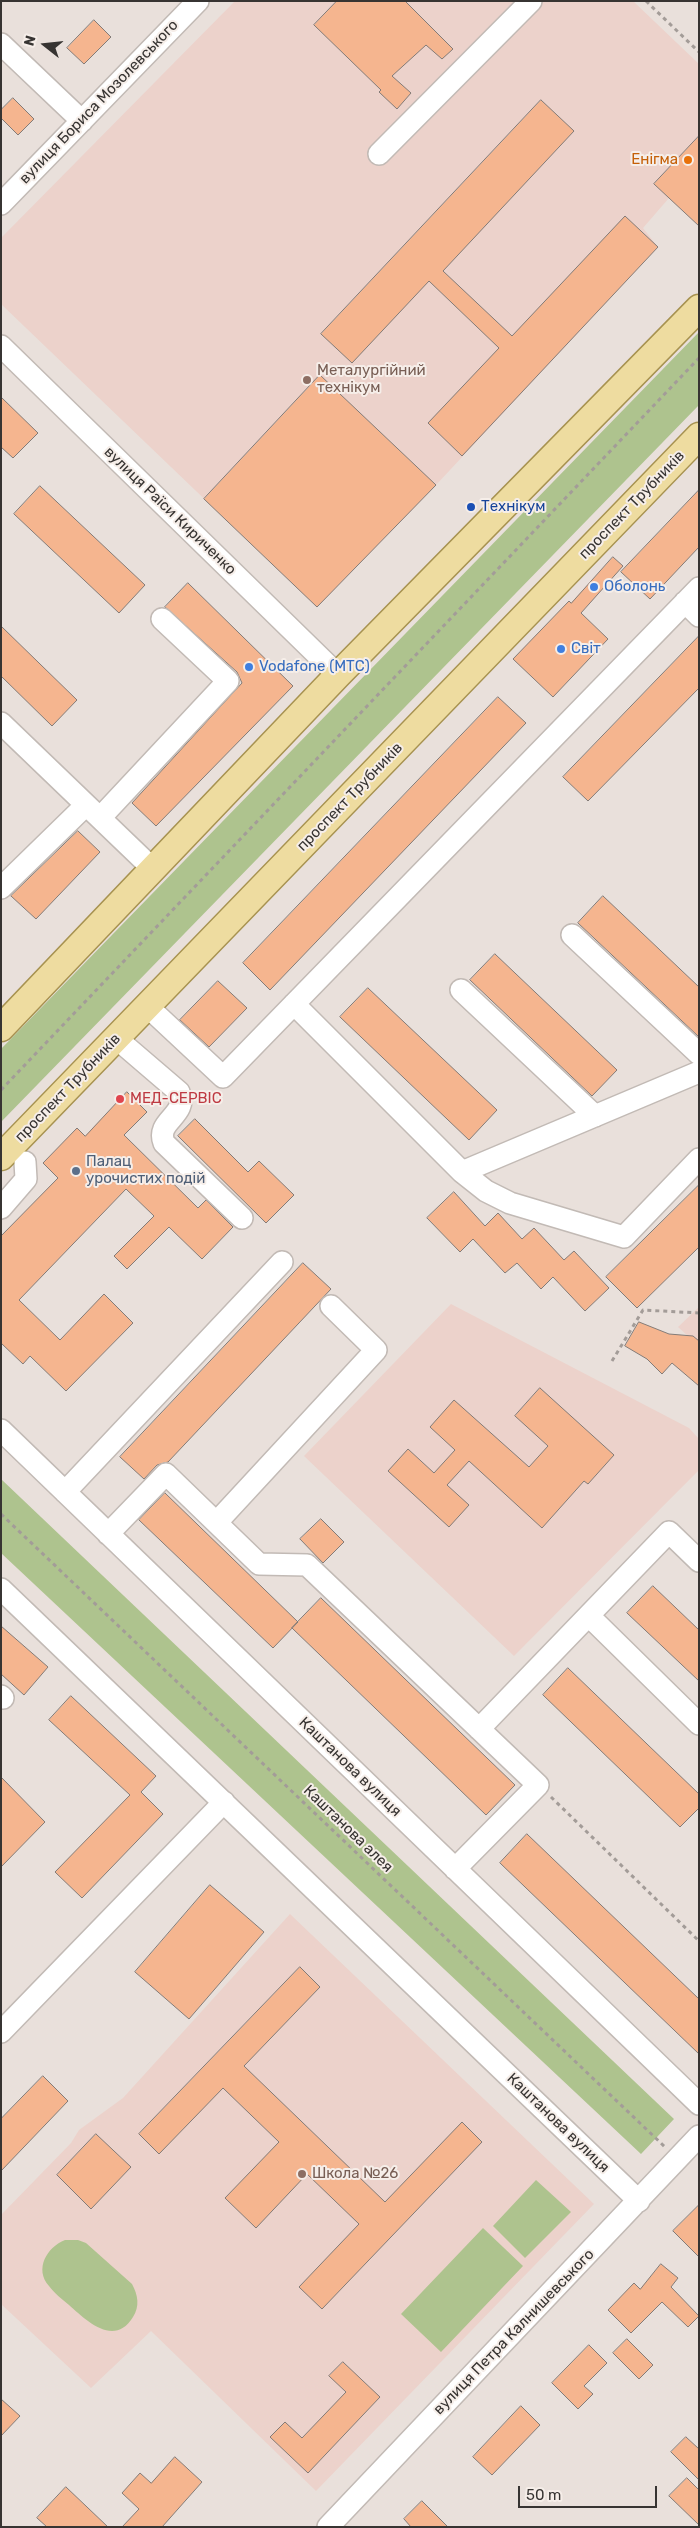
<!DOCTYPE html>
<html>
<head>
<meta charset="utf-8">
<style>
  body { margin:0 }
  #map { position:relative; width:700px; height:2528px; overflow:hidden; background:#e9e0db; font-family:Rubik,sans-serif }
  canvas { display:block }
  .frame { position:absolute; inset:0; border:2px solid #373432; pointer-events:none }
  .north { position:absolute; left:20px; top:20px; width:50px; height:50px; -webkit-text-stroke:4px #f6eee9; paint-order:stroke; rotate:286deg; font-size:14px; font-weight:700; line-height:20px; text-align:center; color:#373432 }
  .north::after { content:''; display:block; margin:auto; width:18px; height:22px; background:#373432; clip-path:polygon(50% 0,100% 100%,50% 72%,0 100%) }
  .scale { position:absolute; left:518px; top:2486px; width:139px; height:22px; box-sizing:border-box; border:2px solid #373432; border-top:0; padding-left:6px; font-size:15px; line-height:18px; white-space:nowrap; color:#373432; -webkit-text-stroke:4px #f6eee9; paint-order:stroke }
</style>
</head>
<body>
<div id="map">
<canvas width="700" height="2528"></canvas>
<div class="frame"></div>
<div class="north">N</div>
<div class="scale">50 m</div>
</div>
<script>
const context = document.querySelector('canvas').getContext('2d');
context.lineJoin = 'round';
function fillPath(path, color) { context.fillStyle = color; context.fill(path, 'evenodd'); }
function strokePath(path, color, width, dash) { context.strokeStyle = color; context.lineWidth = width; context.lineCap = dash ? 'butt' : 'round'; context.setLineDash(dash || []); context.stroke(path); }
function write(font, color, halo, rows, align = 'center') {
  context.font = font + ' Rubik,sans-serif'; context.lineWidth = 4; context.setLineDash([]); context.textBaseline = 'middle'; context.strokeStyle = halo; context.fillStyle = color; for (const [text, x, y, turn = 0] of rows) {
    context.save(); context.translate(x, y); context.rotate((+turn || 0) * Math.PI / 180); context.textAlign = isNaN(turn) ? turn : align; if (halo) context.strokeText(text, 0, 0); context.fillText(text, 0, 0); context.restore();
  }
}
const education = new Path2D(`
  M235 1H633L699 64V226L669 198 643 228 658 247 436 485 317 607 1 304V238Z
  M451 1304 689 1428 699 1439V1470L514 1656 304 1456Z
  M699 1307V1346L678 1327Z
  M290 1914 594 2204 316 2491 151 2331 91 2388 1 2304V2215L71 2143 79 2130 123 2098Z`);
const green = new Path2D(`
  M699 332V405L1 1122V1049Z
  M1 1479 674 2119 641 2154 1 1553Z
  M536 2180 571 2212 525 2258 493 2226Z
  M483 2228 523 2266 441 2352 401 2314Z
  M65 2240H78L86 2243 132 2284C138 2295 140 2306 133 2317 114 2348 86 2320 69 2305 62 2299 54 2293 49 2286 34 2269 47 2247 65 2240Z`);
const building = new Path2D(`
  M337 1H405L453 49 442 59 426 45 392 76 411 93 397 109 379 92 381 90 314 25Z
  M94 20 111 37 84 64 67 48Z
  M13 98 34 119 18 135 1 118V110Z
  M541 100 574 131 443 271 512 336 625 216 658 247 462 456 428 423 499 348 429 281 352 363 321 334Z
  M699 136V226L654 184Z
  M320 375 436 485 317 607 204 499Z
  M1 397 38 433 13 458 1 447Z
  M40 486 145 585 119 613 14 514Z
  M699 490V547L650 599 621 572Z
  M613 557 623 566 581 613 608 639 553 697 513 659 569 601 571 603Z
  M188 583 293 686 156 826 132 803 242 683 237 672 165 607Z
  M1 626 77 700 52 726 1 676Z
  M699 636V688L588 801 563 777Z
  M498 697 526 723 270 990 243 963Z
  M78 831 100 852 36 919 11 896Z
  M603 896 699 987V1037L578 923Z
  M495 954 617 1070 592 1096 470 980Z
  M218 981 247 1008 209 1047 180 1020Z
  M368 988 497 1110 469 1140 340 1017Z
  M127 1092 147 1112 124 1135 198 1208 206 1200 233 1227 202 1259 169 1227 127 1269 114 1256 154 1216 126 1189 19 1300 60 1340 104 1294 133 1323 66 1391 30 1356 23 1364 1 1343V1236L58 1178 43 1163 77 1128 85 1136Z
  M195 1119 248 1172 259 1161 294 1195 266 1223 178 1136Z
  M699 1185V1247L637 1308 606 1277Z
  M454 1192 485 1226 498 1213 522 1239 534 1228 564 1260 574 1251 609 1288 585 1311 553 1277 541 1289 517 1263 505 1273 473 1239 460 1252 427 1218Z
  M303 1263 331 1289 168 1462 157 1465 144 1479 120 1457Z
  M639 1322 669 1334 693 1336 699 1341V1386L672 1363 662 1374 647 1359 625 1346Z
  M540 1388 614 1455 588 1484 584 1481 542 1528 469 1461 447 1485 469 1505 449 1527 388 1471 408 1449 434 1473 455 1450 430 1427 454 1400 529 1467 548 1446 515 1416Z
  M165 1493 298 1622 273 1648 139 1520Z
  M321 1519 344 1542 323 1563 300 1539Z
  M653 1586 699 1630V1681L627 1613Z
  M321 1598 515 1785 486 1815 292 1628Z
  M1 1626 48 1667 24 1695 1 1674Z
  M568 1668 699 1794V1808L680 1827 543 1695Z
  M71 1696 156 1776 141 1792 163 1814 82 1898 55 1872 130 1795 49 1720Z
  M1 1777 45 1822 1 1867Z
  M527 1834 699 1999V2054L500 1863Z
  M210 1885 264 1932 189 2019 135 1972Z
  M300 1967 320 1987 244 2066 385 2202 462 2122 482 2142 322 2309 299 2287 359 2224 307 2174 256 2228 225 2198 279 2142 223 2088 159 2154 139 2134Z
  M43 2076 68 2101 1 2171V2119Z
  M96 2134 131 2167 91 2209 57 2175Z
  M699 2205V2257L673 2231Z
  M661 2264 678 2278 671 2287 699 2316 688 2327 662 2302 631 2333 608 2310 634 2283 640 2289Z
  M627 2339 653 2365 639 2379 613 2353Z
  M589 2345 607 2363 584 2386 593 2394 578 2409 552 2383Z
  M343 2362 380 2397 308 2473 270 2437 285 2422 302 2438 346 2392 329 2376Z
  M1 2399 20 2416 1 2436Z
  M521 2406 540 2425 492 2475 473 2457Z
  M686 2437 699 2449V2480L671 2452Z
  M175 2457 202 2482 162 2527H122L139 2509 122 2493 140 2473 151 2483Z
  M687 2478 699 2490V2525L669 2496Z
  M66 2487 108 2527H47L37 2518Z
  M422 2501 448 2527H411L404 2519Z`);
const path = new Path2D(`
  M646 1 699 52
  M1 1090 699 358
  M612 1361 643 1310 699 1313
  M1 1514 665 2147
  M551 1797 699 1941`);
const minor = new Path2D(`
  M1 44 82 121
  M379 154 531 1
  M1 204 198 1
  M1 346 338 675
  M685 602 699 616
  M1 723 153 869
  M100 818 228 681 162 619
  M1 888 86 805
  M572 935 699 1054
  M461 990 595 1116
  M294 1004 462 1172 699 1072
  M147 1006 223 1077 699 588
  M116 1038 179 1092C189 1116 155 1120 164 1143L242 1218
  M462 1172 486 1191 510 1203 624 1237 699 1159
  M1 1208 26 1179 25 1162
  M1 1430 699 2104
  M65 1492 282 1262
  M217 1522 376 1350 331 1306
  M108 1534 166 1474 259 1564 307 1565 538 1785 455 1869
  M1 1589 639 2201
  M589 1616 699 1724
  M1 1696 3 1698
  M479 1729 669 1532 699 1561
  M1 2032 224 1802
  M328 2527 699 2136`);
const major = new Path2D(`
  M1 1028 338 675 699 308
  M1 1157 699 436`);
const markers = [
  [688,160,5,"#e8710a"],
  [307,380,5,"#8d6e63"],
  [471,507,5,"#1a4fb4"],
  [594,587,5,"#3f7fe0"],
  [561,649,5,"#3f7fe0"],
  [249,667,5,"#3f7fe0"],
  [120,1099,5,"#e0444e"],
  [76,1171,5,"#5c6f8a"],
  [302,2174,5,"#8d6e63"]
];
const streetNames = [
  ["вулиця Бориса Мозолевського",99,102,-46],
  ["проспект Трубників",632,505,-46],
  ["вулиця Раїси Кириченко",170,511,44],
  ["проспект Трубників",350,797,-46],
  ["проспект Трубників",68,1088,-46],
  ["Каштанова вулиця",350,1767,44],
  ["Каштанова алея",348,1829,44],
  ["Каштанова вулиця",558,2123,44],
  ["вулиця Петра Калнишевського",514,2332,-46]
];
const foodNames = [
  ["Енігма",678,160]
];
const educationNames = [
  ["Металургійний",317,371],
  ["технікум",317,388],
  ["Школа №26",312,2174]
];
const transitNames = [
  ["Технікум",481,507]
];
const shopNames = [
  ["Оболонь",604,587],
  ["Світ",571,649],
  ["Vodafone (МТС)",259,667]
];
const healthNames = [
  ["МЕД-СЕРВІС",130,1099]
];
const serviceNames = [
  ["Палац",86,1162],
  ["урочистих подій",86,1179]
];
fillPath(education, '#ecd2cb');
fillPath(green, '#aec38e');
fillPath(building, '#f5b58f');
strokePath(building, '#837b77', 1);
strokePath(minor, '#c2bab5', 24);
strokePath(major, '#a79250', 29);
strokePath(path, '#a39c98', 3, [4, 4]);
strokePath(minor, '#fff', 21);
strokePath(major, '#eedca0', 26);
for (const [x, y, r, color] of markers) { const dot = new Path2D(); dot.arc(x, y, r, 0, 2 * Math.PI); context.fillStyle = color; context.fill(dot); strokePath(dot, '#f6eee9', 2); }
write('15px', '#373432', '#f6eee9', streetNames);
write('15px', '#c56008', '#f6eee9', foodNames, 'right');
write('15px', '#785e54', '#f6eee9', educationNames, 'left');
write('15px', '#164399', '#f6eee9', transitNames, 'left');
write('15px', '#366cbe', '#f6eee9', shopNames, 'left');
write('15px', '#be3a42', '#f6eee9', healthNames, 'left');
write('15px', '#4e5e75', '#f6eee9', serviceNames, 'left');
</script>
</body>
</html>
